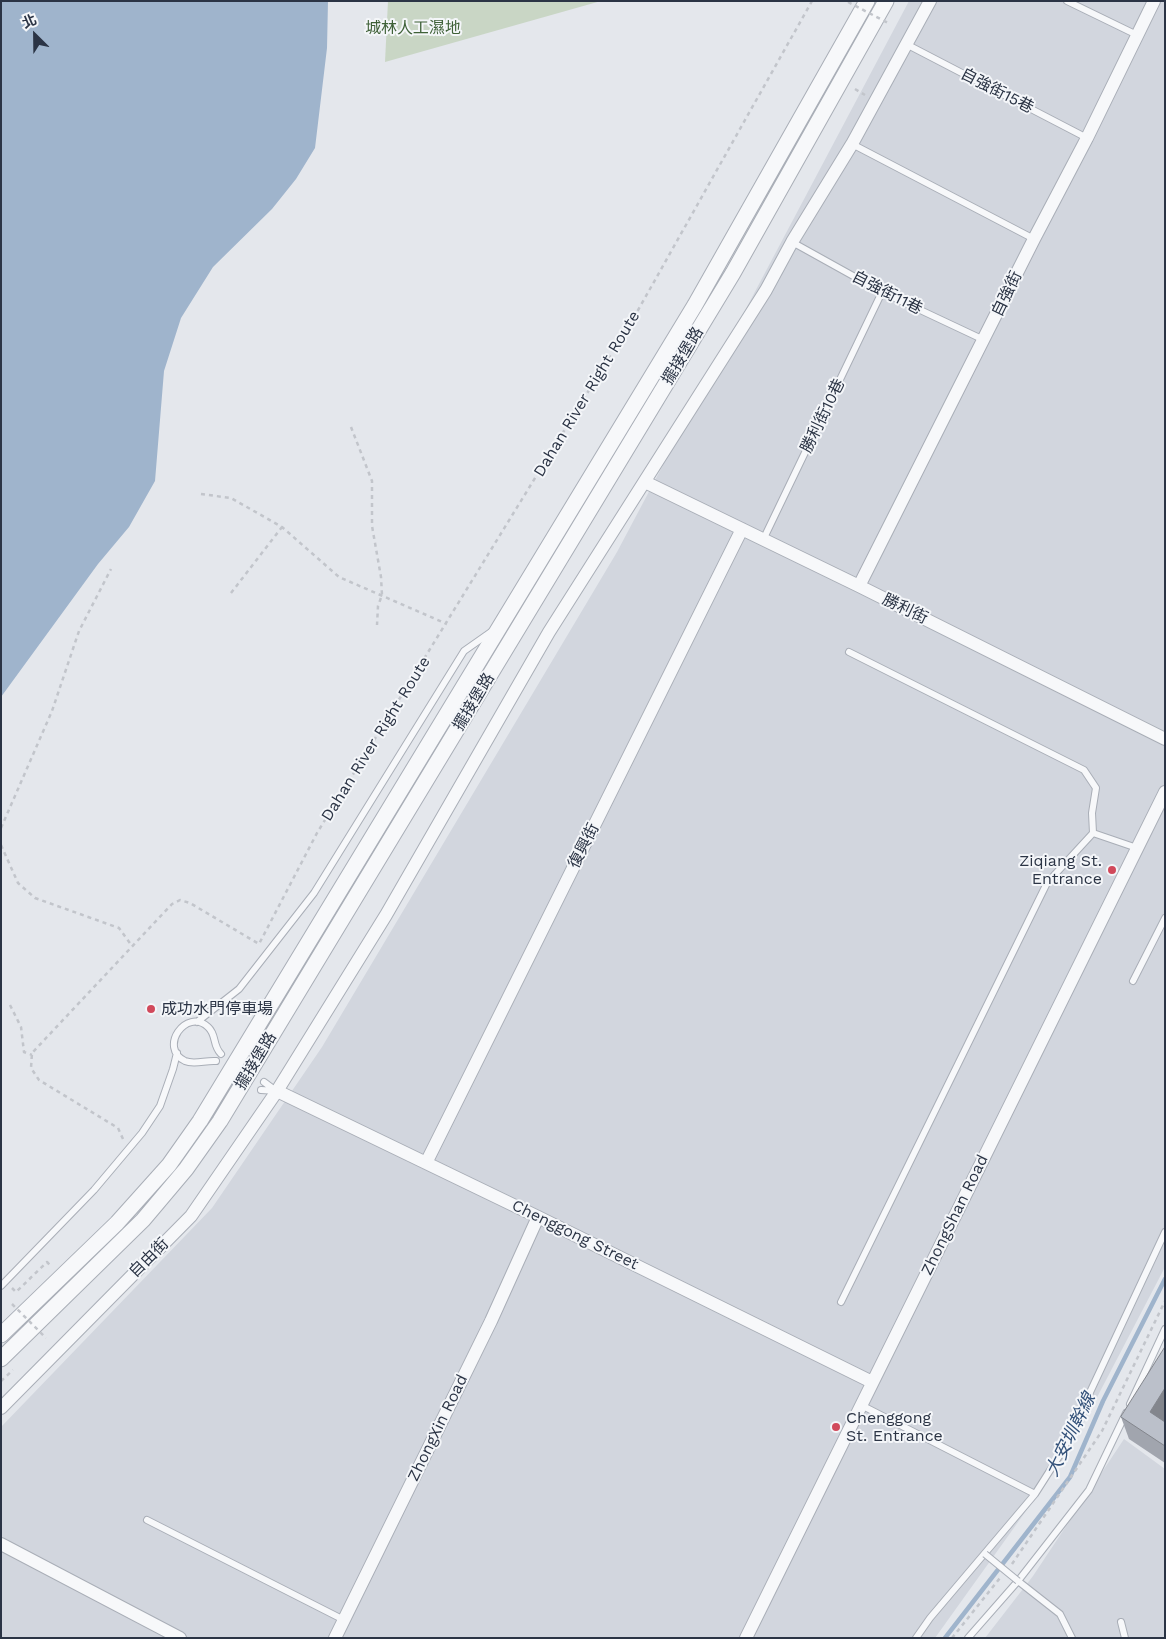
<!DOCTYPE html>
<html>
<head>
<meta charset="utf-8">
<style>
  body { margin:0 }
  #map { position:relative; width:1166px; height:1639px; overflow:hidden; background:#e4e7ec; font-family:"Work Sans","Noto Sans TC",sans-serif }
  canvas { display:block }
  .frame { position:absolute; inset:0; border:2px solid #2b3445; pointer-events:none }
  .north { position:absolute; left:10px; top:10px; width:50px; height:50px; -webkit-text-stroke:4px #f4f6f9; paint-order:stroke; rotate:337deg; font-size:14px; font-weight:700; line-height:20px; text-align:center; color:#2b3445 }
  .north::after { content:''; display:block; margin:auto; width:18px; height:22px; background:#2b3445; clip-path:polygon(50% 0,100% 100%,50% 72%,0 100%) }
</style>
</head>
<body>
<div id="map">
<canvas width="1166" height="1639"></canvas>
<div class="frame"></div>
<div class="north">北</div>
</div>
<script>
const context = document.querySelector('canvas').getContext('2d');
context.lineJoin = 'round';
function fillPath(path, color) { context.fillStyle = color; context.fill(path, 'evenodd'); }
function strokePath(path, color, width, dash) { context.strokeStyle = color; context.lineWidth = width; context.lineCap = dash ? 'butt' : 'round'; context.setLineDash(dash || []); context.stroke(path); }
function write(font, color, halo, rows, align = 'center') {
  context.font = font + ' "Work Sans","Noto Sans TC",sans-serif'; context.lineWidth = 4; context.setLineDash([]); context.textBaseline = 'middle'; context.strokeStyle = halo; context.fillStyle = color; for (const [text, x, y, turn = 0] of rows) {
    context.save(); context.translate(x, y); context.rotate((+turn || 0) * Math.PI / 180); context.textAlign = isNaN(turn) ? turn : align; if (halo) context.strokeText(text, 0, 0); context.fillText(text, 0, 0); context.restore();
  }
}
const built = new Path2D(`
  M909 1H1165V1267L1069 1451 935 1638H1V1427L212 1208 322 1047 617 552Z
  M1124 1439 1165 1469V1638H985L1033 1576Z`);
const green = new Path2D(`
  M388 1H601L385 62Z`);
const water = new Path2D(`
  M1 1H328L327 48 315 148 296 179 272 209 213 267 181 318 164 371 155 481 129 527 98 564 1 697Z`);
const stream = new Path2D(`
  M945 1638 1070 1477 1103 1401 1165 1279`);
const path = new Path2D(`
  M855 89 865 95
  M351 427 372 481V526L381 577 382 595 378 606 377 625
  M201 494 231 498 282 527 339 577 447 624
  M231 593 282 527
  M1 828 52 711 79 631 111 569
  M1 845 18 883 35 898 119 928 132 946
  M10 1005 21 1027 24 1052 32 1055
  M123 1139 118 1128 39 1080 31 1068 32 1053 172 904 180 900 190 903 259 944 317 833 637 312 812 1
  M12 1288 16 1292 47 1262 51 1266 50 1267
  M1 1381 13 1370
  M1012 1564 1102 1431 1165 1301
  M952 1638 1000 1578`);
const service = new Path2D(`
  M1067 1 1137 35
  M906 44 1087 138
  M852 144 1034 239
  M792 242 882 292 984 340
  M763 540 882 292
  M849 652 1084 770 1096 788 1092 813 1093 833
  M1133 981 1165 918
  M197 1022 239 989 314 893 464 651 491 632
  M216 1061C206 1060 194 1065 185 1061 158 1048 186 1007 208 1027 217 1035 212 1045 221 1054
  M264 1082 276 1091
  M261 1090 277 1091
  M1 1286 94 1190 142 1133 160 1106 173 1069 177 1053
  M841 1302 1047 883 1093 833 1137 848
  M1130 1404 1165 1329
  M861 1405 1035 1494
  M147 1520 344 1620
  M1018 1581 1060 1614 1072 1638
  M1121 1622 1125 1638
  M916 1638 930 1618 1035 1494 1063 1450 1165 1232
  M968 1638 1018 1581 1089 1490 1126 1413`);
const minor = new Path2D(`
  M645 482 859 586 1165 739
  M859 586 1034 239 1087 138 1154 1
  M277 1091 538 1217 872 1382
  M426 1163 742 529
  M1 1408 191 1216 277 1091 386 915 549 632 766 290 792 242 852 144 930 1
  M1 1544 180 1638
  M335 1638 491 1321 538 1217
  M746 1638 1165 792`);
const tertiary = new Path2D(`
  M1 1335 117 1223 169 1165 200 1121 695 305 867 1
  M1 1359 143 1220 186 1169 220 1121 733 273 886 1`);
const pathBridge = new Path2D(`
  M848 2 890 24
  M12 1304 46 1338`);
const serviceBridge = new Path2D(`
  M985 1554 1018 1581`);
const wall = new Path2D(`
  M1165 1347V1463L1129 1439 1121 1417Z`);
const shadedWall = new Path2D(`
  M1165 1388V1423L1150 1412Z`);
const building = new Path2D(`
  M1165 1347V1388L1150 1412 1165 1422V1446L1121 1417Z`);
const markers = [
  [1112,870,5,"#d1495b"],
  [151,1009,5,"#d1495b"],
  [836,1427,5,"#d1495b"]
];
const parkNames = [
  ["城林人工濕地",413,28]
];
const streetNames = [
  ["自強街15巷",997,91,27],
  ["自強街11巷",887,293,27],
  ["自強街",1007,294,-64],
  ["擺接堡路",683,356,-59],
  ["Dahan River Right Route",587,394,-59],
  ["勝利街10巷",823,416,-64],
  ["勝利街",905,609,26],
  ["擺接堡路",474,702,-59],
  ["Dahan River Right Route",376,739,-58],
  ["復興街",584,846,-63],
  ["擺接堡路",256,1061,-59],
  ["ZhongShan Road",955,1215,-64],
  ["Chenggong Street",575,1235,26],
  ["自由街",149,1258,-45],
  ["ZhongXin Road",438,1428,-64]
];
const poiNames = [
  ["Ziqiang St.",1102,861,"right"],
  ["Entrance",1102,879,"right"],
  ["成功水門停車場",161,1009],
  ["Chenggong",846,1418],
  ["St. Entrance",846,1436]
];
const waterNames = [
  ["大安圳幹線",1071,1435,-64]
];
fillPath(built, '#d2d6de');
fillPath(green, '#c9d6c5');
fillPath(water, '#9fb4cc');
strokePath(stream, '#9fb4cc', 4.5);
strokePath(service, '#a9aeb7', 8);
strokePath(minor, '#a9aeb7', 14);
strokePath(tertiary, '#a9aeb7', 17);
strokePath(path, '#c2c5cb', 2.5, [4, 4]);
strokePath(service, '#f7f8fa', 6);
strokePath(minor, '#f7f8fa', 12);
strokePath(tertiary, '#f7f8fa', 15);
strokePath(serviceBridge, '#a9aeb7', 8, []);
strokePath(pathBridge, '#c2c5cb', 2.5, [4, 4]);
strokePath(serviceBridge, '#f7f8fa', 6);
fillPath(wall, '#a1a5ae');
fillPath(shadedWall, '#83868d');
fillPath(building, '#bbc0ca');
strokePath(building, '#83868d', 1);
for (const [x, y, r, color] of markers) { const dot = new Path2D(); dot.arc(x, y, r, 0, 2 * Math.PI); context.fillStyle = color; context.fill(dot); strokePath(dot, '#f4f6f9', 2); }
write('16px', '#3f6138', '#f4f6f9', parkNames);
write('16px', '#2b3445', '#f4f6f9', streetNames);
write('16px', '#2b3445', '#f4f6f9', poiNames, 'left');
write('italic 18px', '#34527a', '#f4f6f9', waterNames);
</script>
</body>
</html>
